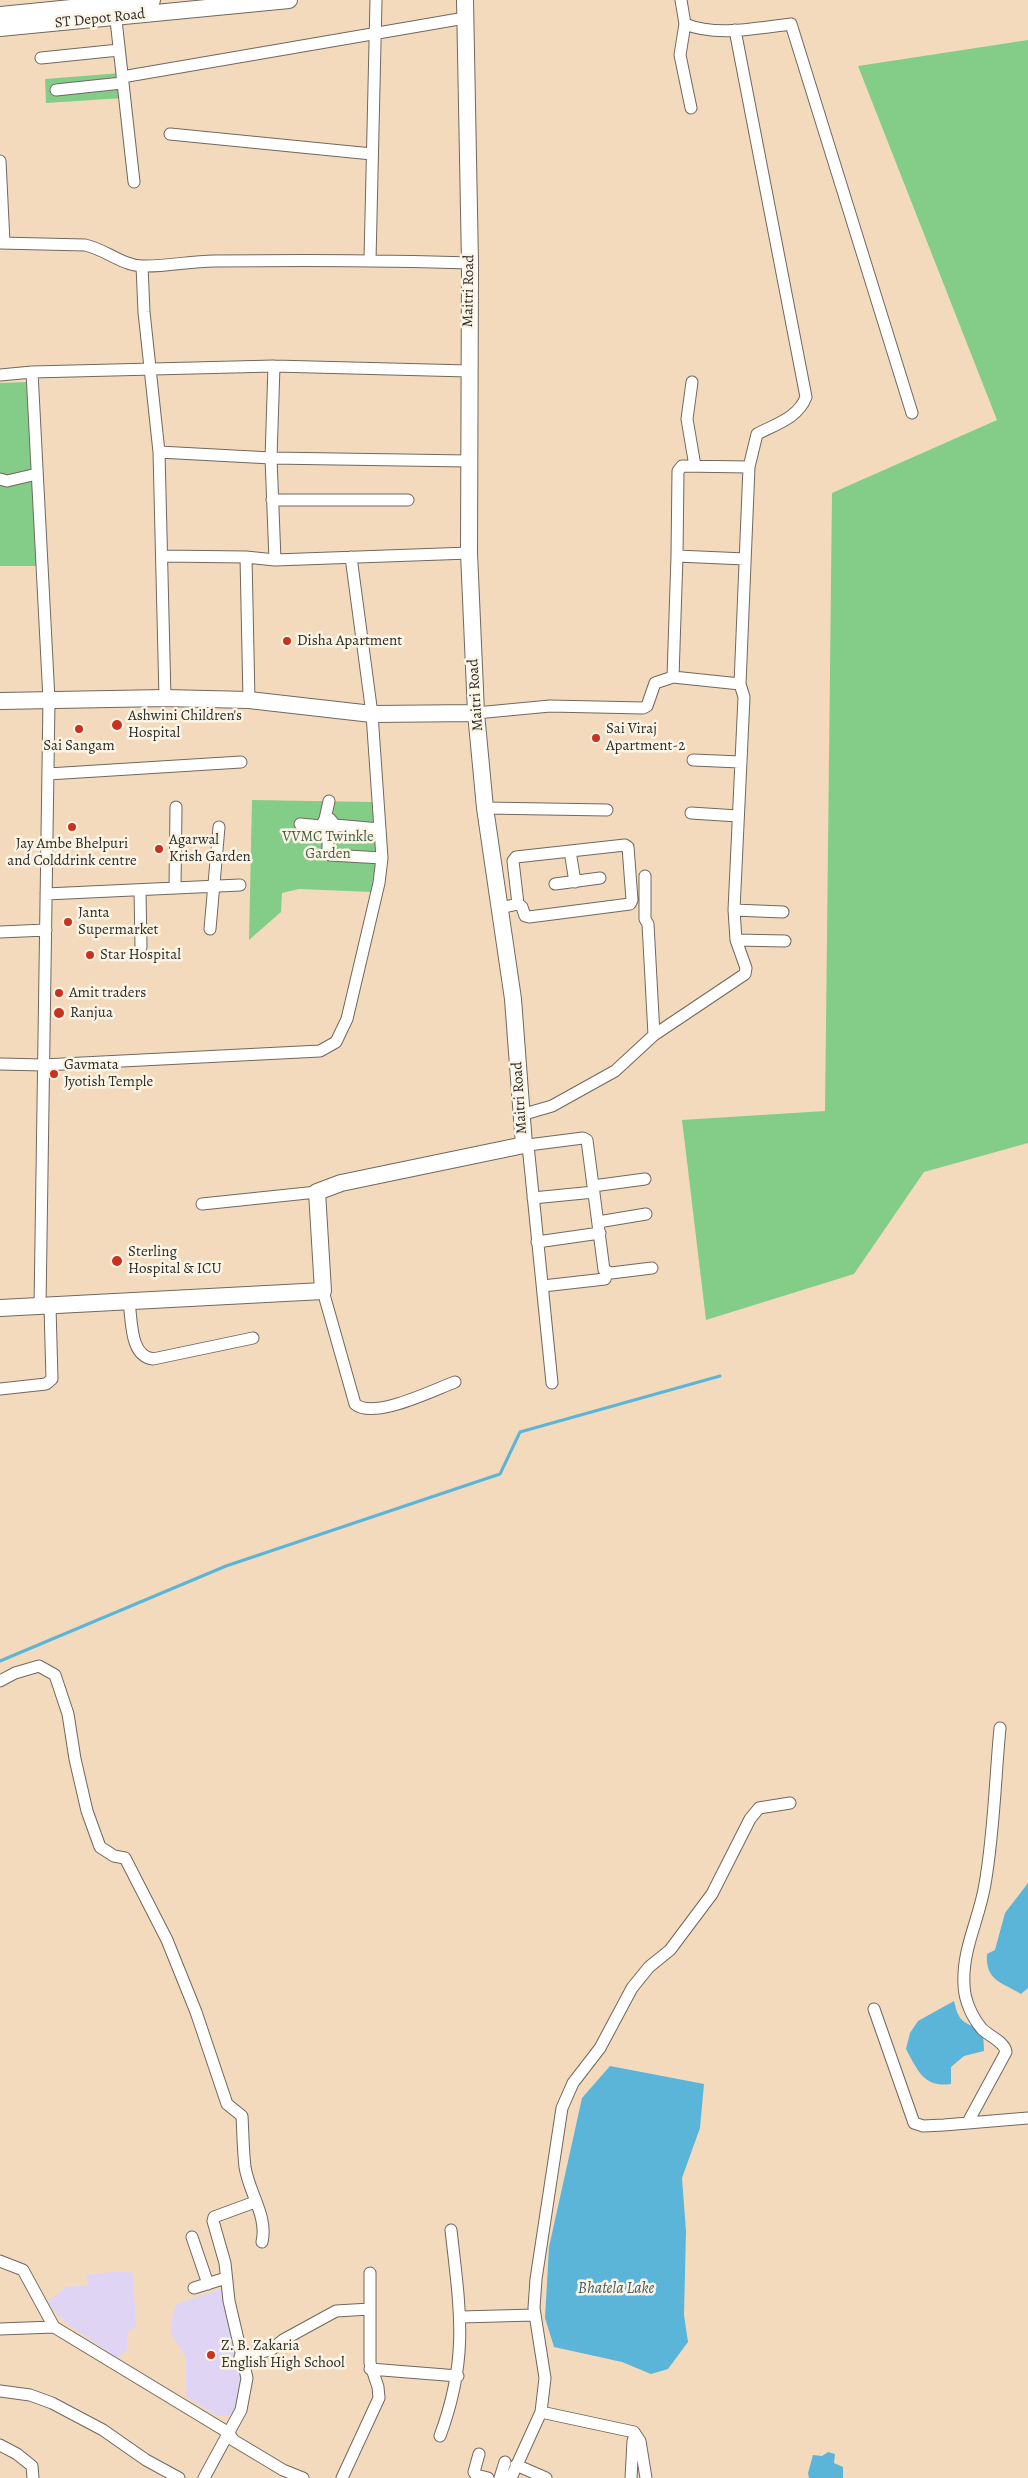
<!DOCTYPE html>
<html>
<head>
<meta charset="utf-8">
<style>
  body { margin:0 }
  canvas { display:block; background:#f4dabc }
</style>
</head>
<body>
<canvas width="1028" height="2478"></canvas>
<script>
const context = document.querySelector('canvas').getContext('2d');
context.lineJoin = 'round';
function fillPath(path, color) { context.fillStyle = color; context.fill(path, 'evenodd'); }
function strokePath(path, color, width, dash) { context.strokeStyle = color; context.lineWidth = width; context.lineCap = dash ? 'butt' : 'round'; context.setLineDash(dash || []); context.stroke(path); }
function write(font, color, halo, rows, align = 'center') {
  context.font = font + ' Alegreya,serif'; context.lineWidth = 5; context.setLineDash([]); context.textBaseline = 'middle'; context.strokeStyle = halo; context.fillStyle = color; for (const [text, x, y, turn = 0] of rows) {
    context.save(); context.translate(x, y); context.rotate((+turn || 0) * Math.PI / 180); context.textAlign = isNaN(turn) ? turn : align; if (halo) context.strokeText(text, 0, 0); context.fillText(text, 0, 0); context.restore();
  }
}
const built = new Path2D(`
  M120 2271 133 2273 136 2327 127 2333V2350L117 2358 66 2323 47 2303 65 2287 88 2285 86 2275Z
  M223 2288 240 2365 243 2395 232 2415 217 2416 186 2396V2358L171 2334 172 2317 176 2304Z`);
const green = new Path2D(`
  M1028 40V1143L924 1172 854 1274 706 1320 682 1120 825 1111 832 493 997 420 858 66Z
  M121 73 124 98 46 103 45 79Z
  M29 382 38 566H0V383Z
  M252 800 373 802 377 856 371 892 299 889 282 893 281 912 249 940Z`);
const water = new Path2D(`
  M1028 1883V1988L1021 1994C1001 1982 985 1980 987 1954L995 1950 1005 1913Z
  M954 2001C959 2023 963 2022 983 2030L984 2051 964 2056 951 2067V2084C924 2088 918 2071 906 2049L910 2033 918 2021Z
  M610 2066 704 2084 700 2128 682 2178 686 2231 684 2315 688 2342 668 2369 651 2374 622 2362 554 2347 545 2318 549 2247 582 2098Z
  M828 2452 835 2454 834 2463 843 2467V2478H809L808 2473 813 2455 822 2456Z`);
const stream = new Path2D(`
  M0 1661 226 1566 500 1474 520 1432 720 1376`);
const street = new Path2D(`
  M681 0 685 24C717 37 757 28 791 24L912 413
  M115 11 134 182
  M685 24 680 55 691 108
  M735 30 806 397C798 418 776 424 757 434L749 467
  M41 58 119 50
  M122 77 465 18
  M56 90 122 83
  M170 134 372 154
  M0 161 4 242
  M0 243 85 245C105 249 121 265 142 266 165 267 190 261 214 261 300 260 385 260 470 263
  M370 260 376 0
  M142 266 144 312 159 452 165 698
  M274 366 271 458 275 560
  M32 372 274 366 468 371
  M0 375 32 372 49 700 40 1307
  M692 382 687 419 695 466
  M159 452 271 458 468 461
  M0 479 7 481 37 474
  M272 500H408
  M162 556 246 557 275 560 469 553
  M677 556 745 559
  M246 557 249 700
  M476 713 550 706 643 708 647 706 655 683 673 677 740 684
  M693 760 740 762
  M48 774 241 762
  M485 808 607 810
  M691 813 738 816
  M325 819 329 801
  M300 824 321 826 328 832H332L335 825 330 819H325L321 826
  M335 825 380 829
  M328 832V852L330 855 382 858
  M570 851 575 882
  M645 876V919L648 924 654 1035
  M555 884 600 878
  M175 888 176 807
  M140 890 141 947
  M46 894 240 885
  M500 908 518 904 513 861 516 857 625 845 628 847 632 900 630 904 529 917 525 916 522 907 518 904
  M734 910 783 912
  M210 929 219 827
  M0 932 46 930
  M736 940 785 941
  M0 1064 43 1065 320 1051 336 1042 347 1019 379 883 382 858 372 714 351 557
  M521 1115 552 1106 615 1071 654 1035 745 974 746 968 736 940 734 910 744 697 740 684 749 467 682 466 678 471 677 556 673 677
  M524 1145H528L552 1383
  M528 1145 583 1138 587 1140 604 1270 611 1273 652 1268
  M593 1186 645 1179
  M533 1198 594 1192
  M202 1204 317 1192
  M598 1222 646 1214
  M537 1242 600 1233
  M543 1286 605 1279 607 1273
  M323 1291 355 1404C374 1420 433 1390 455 1382
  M129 1302C132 1322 130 1356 153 1359L253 1338
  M0 1389 46 1384 52 1379 50 1307
  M0 1681 15 1673 39 1666 55 1675 68 1714 75 1759 87 1811 100 1847 114 1856 125 1858 167 1940 196 2012 227 2104 242 2116C243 2133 243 2150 245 2167 249 2193 268 2216 262 2242
  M874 2009 914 2123 923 2126 944 2125 1028 2118
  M968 2122 1006 2052C1005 2042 989 2036 982 2029 972 2017 964 2000 964 1984 962 1949 980 1917 985 1884 994 1833 995 1780 1000 1728
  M192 2237 208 2284
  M0 2261 23 2270 54 2327 229 2433 233 2440 283 2470 303 2478
  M194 2288 226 2278
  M461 2317 534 2315
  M0 2329 54 2327
  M240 2357 271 2350 283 2340 336 2311 370 2309
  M370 2369 458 2376
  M0 2391 30 2395 52 2403 103 2430 146 2460 179 2478
  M541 2412 634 2432 640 2441 646 2478
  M440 2436C469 2358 460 2310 451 2230
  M0 2445 17 2454 32 2466 33 2478
  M479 2454 474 2472 476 2475 488 2478
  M516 2465 546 2478
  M204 2478 241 2410 247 2378 229 2301 225 2263 213 2221 214 2217 255 2202
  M342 2478 379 2398 378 2387 370 2363V2273
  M500 2478 505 2462
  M511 2478 541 2412 545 2378 534 2308 536 2279 562 2108 573 2083 600 2048 632 1988 649 1967 670 1950 712 1894 750 1819 759 1808 790 1803
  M631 2478 633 2441 636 2435`);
const secondary = new Path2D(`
  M0 15 152 0
  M0 28 289 0
  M0 701 165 698 249 700 372 714 476 713
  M0 1308 323 1291 317 1192 341 1183 524 1145 513 999 485 808 476 713 469 553 470 263 465 0`);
const markers = [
  [287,641,5,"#c8321e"],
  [117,725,6,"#c8321e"],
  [79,729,5,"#c8321e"],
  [596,738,5,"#c8321e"],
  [72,827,5,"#c8321e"],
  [159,849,5,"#c8321e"],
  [68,922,5,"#c8321e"],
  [90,955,5,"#c8321e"],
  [59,993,5,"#c8321e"],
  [59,1013,6,"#c8321e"],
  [54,1074,5,"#c8321e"],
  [117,1261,6,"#c8321e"],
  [211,2355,5,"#c8321e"]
];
const streetNames = [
  ["ST Depot Road",100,19,-6],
  ["Maitri Road",469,291,-89],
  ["Maitri Road",476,695,-94],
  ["Maitri Road",520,1098,-94]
];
const poiNames = [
  ["Disha Apartment",297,641],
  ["Ashwini Children's",128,716],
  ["Hospital",128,733],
  ["Sai Viraj",606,729],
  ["Apartment-2",606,746],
  ["Sai Sangam",79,746,"center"],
  ["Agarwal",169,840],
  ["Krish Garden",169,857],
  ["Jay Ambe Bhelpuri",72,844,"center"],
  ["and Colddrink centre",72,861,"center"],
  ["Janta",78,913],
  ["Supermarket",78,930],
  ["Star Hospital",100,955],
  ["Amit traders",69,993],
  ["Ranjua",70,1013],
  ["Gavmata",64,1065],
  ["Jyotish Temple",64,1082],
  ["Sterling",128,1252],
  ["Hospital & ICU",128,1269],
  ["Z. B. Zakaria",221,2346],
  ["English High School",221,2363]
];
const parkNames = [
  ["VVMC Twinkle",328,837],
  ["Garden",328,854]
];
const waterNames = [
  ["Bhatela Lake",616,2289]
];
fillPath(built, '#e0d4f4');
fillPath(green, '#84cd89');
fillPath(water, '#5bb5d9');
strokePath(stream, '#5bb5d9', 3);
strokePath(street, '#71685e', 13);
strokePath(secondary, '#71685e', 18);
strokePath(street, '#fff', 11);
strokePath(secondary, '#fff', 16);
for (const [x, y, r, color] of markers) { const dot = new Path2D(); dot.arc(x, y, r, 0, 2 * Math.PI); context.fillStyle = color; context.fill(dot); strokePath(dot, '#fcf5e5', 2); }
write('15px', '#2b2b2b', '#fcf5e5', streetNames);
write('15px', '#2b2b2b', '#fcf5e5', poiNames, 'left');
write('15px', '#465c47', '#fcf5e5', parkNames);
write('italic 16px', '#3c5b68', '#fcf5e5', waterNames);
</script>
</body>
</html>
